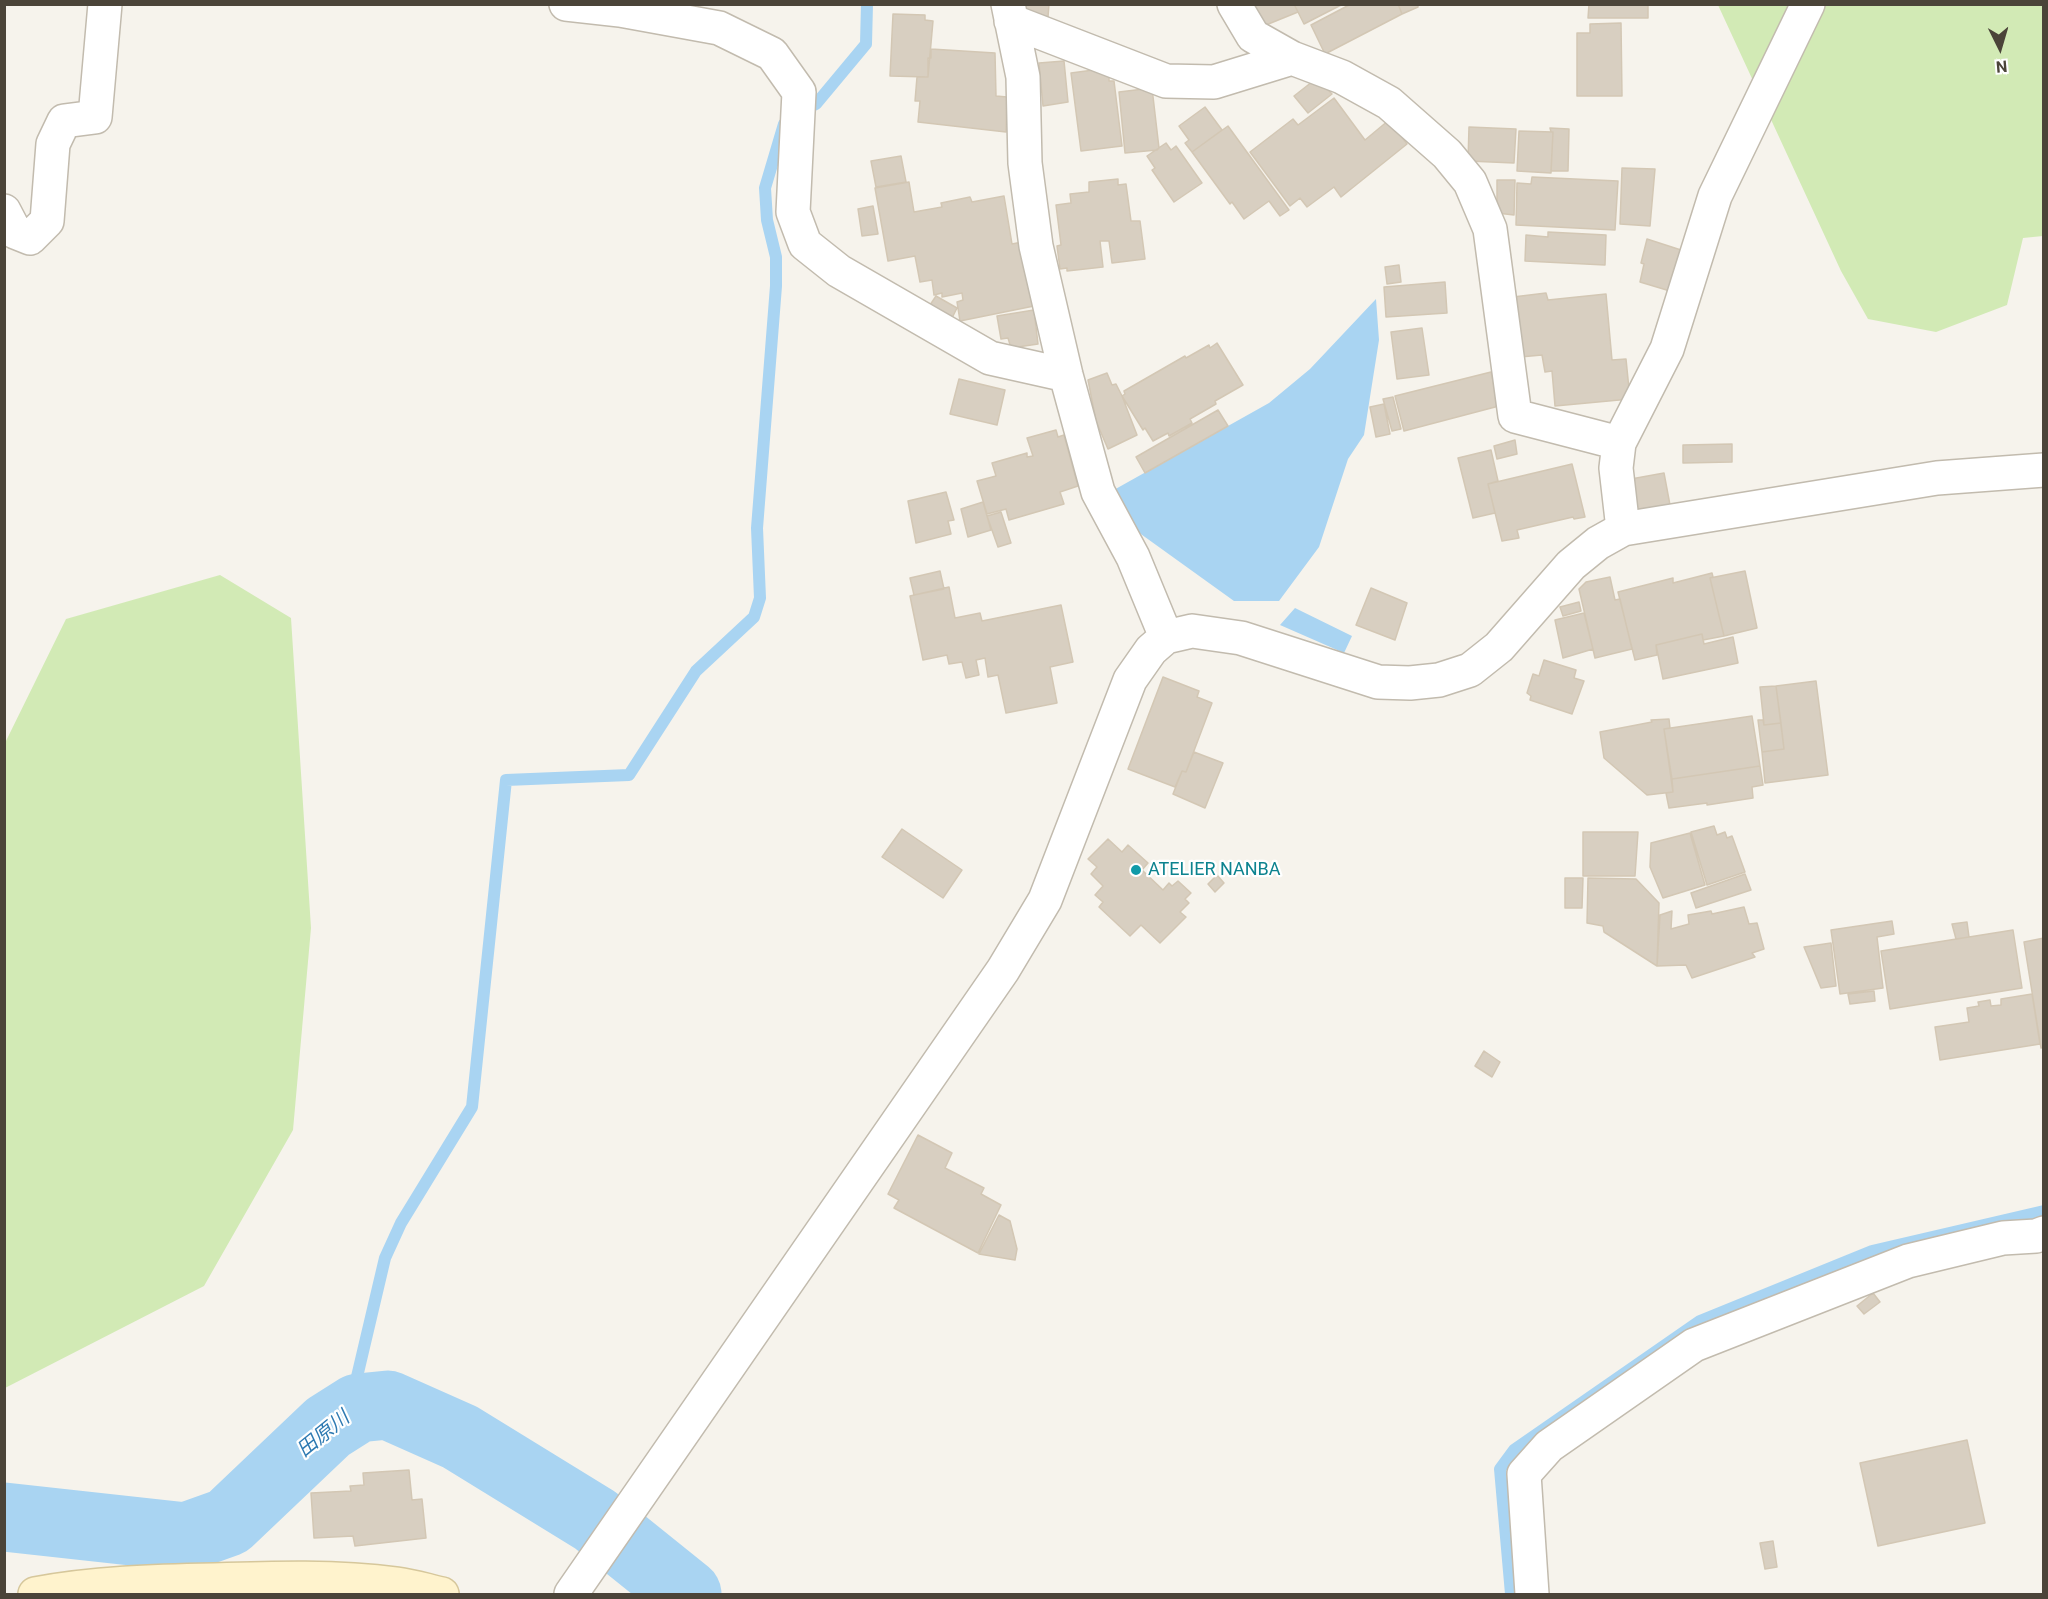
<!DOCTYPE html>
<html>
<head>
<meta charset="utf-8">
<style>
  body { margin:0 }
  #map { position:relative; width:2048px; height:1599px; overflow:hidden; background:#f6f3ec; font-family:Roboto,sans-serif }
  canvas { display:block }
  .frame { position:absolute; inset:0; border:6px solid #4b4439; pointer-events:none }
  .north { position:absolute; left:1970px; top:18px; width:60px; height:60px; -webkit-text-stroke:4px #fff; paint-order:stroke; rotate:175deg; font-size:16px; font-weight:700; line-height:24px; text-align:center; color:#4b4439 }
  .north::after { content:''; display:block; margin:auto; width:21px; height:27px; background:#4b4439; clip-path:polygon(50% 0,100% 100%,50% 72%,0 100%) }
</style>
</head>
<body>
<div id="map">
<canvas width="2048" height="1599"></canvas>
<div class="frame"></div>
<div class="north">N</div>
</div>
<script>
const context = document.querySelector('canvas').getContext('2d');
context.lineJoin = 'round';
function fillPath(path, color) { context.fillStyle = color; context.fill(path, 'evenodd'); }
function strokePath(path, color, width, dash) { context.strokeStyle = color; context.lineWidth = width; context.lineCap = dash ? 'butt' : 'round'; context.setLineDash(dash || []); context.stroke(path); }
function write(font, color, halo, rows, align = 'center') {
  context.font = font + ' Roboto,"Noto Sans JP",sans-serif'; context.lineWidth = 4.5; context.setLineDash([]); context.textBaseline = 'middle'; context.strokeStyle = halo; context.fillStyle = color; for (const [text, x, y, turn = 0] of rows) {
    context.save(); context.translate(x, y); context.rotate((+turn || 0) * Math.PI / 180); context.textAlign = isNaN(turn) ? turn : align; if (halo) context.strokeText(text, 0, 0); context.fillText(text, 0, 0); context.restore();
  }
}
const green = new Path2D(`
  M1718 5H2043V236L2023 238 2007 305 1936 332 1868 319 1841 271Z
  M220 575 291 618 311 928 293 1130 204 1286 5 1388V743L66 619Z`);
const water = new Path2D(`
  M1376 299 1379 340 1364 435 1348 459 1319 547 1279 601H1234L1138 532 1112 491 1269 403 1310 369Z
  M1295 608 1352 636 1344 653 1280 625Z`);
const stream = new Path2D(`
  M802 111 816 104 866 44 867 4
  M358 1408 356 1381 385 1258 401 1223 472 1107 506 780 629 775 696 671 754 617 760 598 757 528 776 286V257L767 220 765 188 784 124
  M1511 1594 1500 1469 1514 1450 1700 1321 1872 1251 2044 1211`);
const river = new Path2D(`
  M4 1517 186 1537 228 1522 328 1427 358 1408 388 1405 460 1437 595 1520 687 1594`);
const building = new Path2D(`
  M1022 4H1049L1048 17 1022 8Z
  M1251 4H1294L1298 12 1261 27Z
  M1294 4H1343L1304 24Z
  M1351 4H1398L1402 14 1325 54 1311 25Z
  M1398 4H1418V7L1402 14Z
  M1589 4H1648V18H1588Z
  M893 14 925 15V20L933 21 928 77 890 76Z
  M1621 23 1622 96H1577V33H1590V24Z
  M931 49 995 53 996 96 1007 97 1006 132 918 122 920 101H915L917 77H928V58H931Z
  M1064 61 1068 102 1043 106 1039 63Z
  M1101 69 1102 74H1109V81H1114L1122 146 1081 151 1071 73Z
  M1317 78 1332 94 1308 113 1294 96Z
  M1152 88 1159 148 1157 150 1125 153 1119 92Z
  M1334 98 1365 140 1389 120 1407 144 1341 197 1334 187 1307 207 1300 198 1290 206 1250 152 1293 119 1298 125Z
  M1205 107 1222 130 1192 152 1185 143 1189 140 1179 126Z
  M1228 126 1289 210 1280 216 1269 201 1244 219 1232 202 1230 204 1192 152Z
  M1469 127 1516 129 1514 163 1468 161Z
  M1550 128 1569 129 1568 171H1551L1553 132H1551Z
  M1519 131 1553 132 1551 173 1517 171Z
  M1166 143 1171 150 1176 146 1202 183 1174 202 1152 170 1155 168 1147 156Z
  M901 156 906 182 876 187 871 161Z
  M1622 168 1655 169 1650 226 1620 224Z
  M1532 177 1618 181 1615 230 1516 225 1517 183 1531 184Z
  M1118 179V185L1126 184 1131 221H1140L1145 259 1112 263 1109 241H1100L1103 267 1067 271V268L1060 269 1057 246 1061 245 1056 205 1071 203 1070 194 1089 192V182Z
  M1497 180H1515L1514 215 1497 213Z
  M909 182 914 212 942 207 941 203 970 197 972 202 1004 196 1012 244 1022 242 1034 306 960 321 957 302 963 300 962 293 942 297V293L934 295 932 280 920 282 915 256 888 261 875 188Z
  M873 206 878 234 862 236 858 209Z
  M1548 232 1606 235 1605 265 1525 261 1526 235 1548 237Z
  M1647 239 1681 250 1670 291 1640 282 1644 264 1641 263Z
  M1399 265 1401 282 1387 284 1385 267Z
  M1445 282 1447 313 1386 317 1384 287Z
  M1546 293 1548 300 1606 294 1612 360 1626 359 1630 399 1555 406 1552 371 1545 372 1542 355 1520 357 1513 297Z
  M936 296 957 308 952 318 930 305Z
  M1034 310 1038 344 1011 348 1008 338 1001 339 997 316Z
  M1422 328 1429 375 1397 379 1391 332Z
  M1217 343 1243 385 1215 401 1216 404 1190 419 1192 423 1169 436 1168 433 1153 441 1145 428 1143 430 1122 396 1125 394 1124 391 1185 356 1186 358 1209 345 1210 348Z
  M1491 372 1499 406 1404 431 1395 396Z
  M1107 373 1112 385 1116 384 1122 396 1137 435 1108 449 1096 421 1088 380Z
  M959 379 1005 390 997 425 950 414Z
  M1393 397 1401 429 1392 431 1383 399Z
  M1384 404 1390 434 1376 437 1370 407Z
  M1218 410 1228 426 1145 473 1136 457Z
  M1056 430 1058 437 1064 435 1078 486 1060 492 1064 504 1009 520 1006 509 987 514 977 481 996 476 992 463 1027 453V457L1033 456 1027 438Z
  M1515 440 1517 454 1497 459 1494 446Z
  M1732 444V462L1683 463V445Z
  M1491 450 1498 481 1488 484 1495 513 1473 518 1458 458Z
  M1572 464 1585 517 1574 519 1573 517 1517 530 1519 538 1502 541 1488 484Z
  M1664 473 1670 505 1636 511 1631 479Z
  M946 492 954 520 948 521 951 534 916 543 908 501Z
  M983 502 991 530 968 537 961 509Z
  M1001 512 1011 543 998 547 987 516Z
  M940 571 944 589 914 595 910 578Z
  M1745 571 1757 628 1724 636 1710 578Z
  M1712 573 1713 577 1710 578 1724 636 1703 640 1702 634 1656 645 1657 655 1635 660 1618 592 1673 578V583Z
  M1610 577 1615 600 1620 599 1632 649 1595 658 1579 589 1586 582Z
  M949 587 955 618 980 613 982 621 1061 605 1073 662 1050 667 1057 703 1006 713 998 675 988 677 985 658 976 660 979 675 966 678 962 662 949 664 947 655 923 660 910 596Z
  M1371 588 1407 603 1395 640 1356 625Z
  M1579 602 1581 611 1563 616 1560 607Z
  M1584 613 1593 649 1563 658 1555 620Z
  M1702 634 1704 644 1733 637 1738 663 1663 679 1656 645Z
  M1544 660 1576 670 1574 678 1584 681 1572 714 1530 700 1531 696 1527 693 1533 674 1539 676Z
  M1163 677 1199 691 1197 697 1212 703 1186 772 1182 771 1175 787 1128 769Z
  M1816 681 1828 775 1765 783 1762 752 1784 749 1776 686Z
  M1776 686 1781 723 1764 725 1760 687Z
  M1752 716 1760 766 1672 779 1664 729Z
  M1669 719 1670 728 1664 729 1673 792 1647 795 1604 758 1600 732 1652 722 1651 720Z
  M1758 720H1763L1764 725 1781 723 1784 749 1762 752Z
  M1194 752 1223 763 1205 808 1173 794 1182 771 1186 772Z
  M1760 766 1763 785 1752 787 1753 798 1707 805V803L1669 808 1666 793 1673 792 1672 779Z
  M1714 826 1717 835 1725 832 1727 838 1732 836 1745 872 1707 885 1691 832Z
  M902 829 962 870 943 898 882 857Z
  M1583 832H1638L1635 876H1583Z
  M1690 833 1705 885 1663 898 1650 867 1651 843Z
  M1108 839 1122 852 1128 845 1148 863 1142 870 1163 890 1169 883 1172 886 1178 881 1191 893 1185 899 1189 903 1180 912 1186 917 1160 943 1141 925 1130 936 1099 907 1103 902 1095 895 1103 886 1091 874 1097 867 1088 859Z
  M1745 874 1751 890 1696 908 1691 893Z
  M1217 875 1224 883 1215 892 1208 884Z
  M1565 878H1583L1582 908H1565Z
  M1588 878 1636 879 1659 903 1657 966 1604 932 1603 926 1587 923Z
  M1744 907 1749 924 1757 923 1764 949 1752 953 1755 957 1692 978 1686 965 1657 966 1660 915 1672 911 1671 929 1689 924 1688 915 1711 911 1712 914Z
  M1892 921 1894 934 1877 937 1883 988 1840 994 1831 930Z
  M1967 922 1969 937 1956 939 1952 924Z
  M2013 930 2022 988 1890 1009 1881 951Z
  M2044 938V1047L2041 1048 2024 942Z
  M1831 943 1836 986 1821 988 1804 947Z
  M1874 991 1875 1001 1850 1004 1848 994Z
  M2032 994 2040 1044 1940 1060 1935 1027 1969 1022 1967 1008 1979 1006 1978 1002 1990 1000 1991 1006 2001 1005V999Z
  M1484 1051 1500 1062 1492 1077 1475 1066Z
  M918 1135 952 1153 945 1168 984 1188 981 1194 1001 1205 978 1253 894 1208 899 1200 888 1194Z
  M999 1215 1010 1221 1017 1249 1015 1260 979 1254Z
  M1873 1293 1880 1302 1864 1314 1857 1306Z
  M1967 1440 1985 1523 1878 1546 1860 1463Z
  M409 1470 412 1500 422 1499 426 1538 355 1546 353 1536 314 1538 311 1493 351 1491 350 1486 364 1485 363 1473Z
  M1773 1541 1777 1567 1765 1569 1760 1543Z`);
const minor = new Path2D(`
  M566 4 620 10 719 28 772 54 799 92 793 212 805 244 839 271 990 358 1066 375
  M1008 4 1023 77 1025 163 1036 246 1066 375 1098 492 1133 557 1166 637
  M1234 4 1253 36 1292 58 1342 77 1389 103 1447 154 1470 182 1490 229 1515 416 1619 443
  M1011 21 1166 81 1214 82 1292 58
  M4 211 15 232 30 238 47 221 53 144 64 121 95 117 105 4
  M1623 529 1616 468 1619 443 1667 349 1715 196 1808 4
  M571 1594 1003 970 1045 900 1130 680 1151 650 1166 637 1192 631 1241 638 1378 682 1410 683 1439 680 1470 670 1499 647 1571 565 1598 543 1623 529 1937 478 2044 470
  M1532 1594 1524 1474 1549 1446 1694 1345 1908 1261 2003 1238 2036 1236 2044 1233`);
const secondary = new Path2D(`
  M35 1594C92 1583 156 1581 214 1580 275 1578 336 1576 397 1584 413 1586 428 1591 442 1594`);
const markers = [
  [1136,870,6,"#0f9aa8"]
];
const cultureNames = [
  ["ATELIER NANBA",1148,870]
];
const waterNames = [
  ["田原川",324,1435,-39]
];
fillPath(green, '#d2eab5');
fillPath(water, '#a9d4f2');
strokePath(stream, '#a9d4f2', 12);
strokePath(river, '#a9d4f2', 69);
fillPath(building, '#d8cfc1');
strokePath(building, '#d3c7b4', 1.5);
strokePath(minor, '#c2bbae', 36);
strokePath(secondary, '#d6c79b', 36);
strokePath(minor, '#fff', 33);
strokePath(secondary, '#fff3cd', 33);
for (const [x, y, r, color] of markers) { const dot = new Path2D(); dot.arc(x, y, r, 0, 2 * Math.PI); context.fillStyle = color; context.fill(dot); strokePath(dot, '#fff', 2); }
write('18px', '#0d838f', '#fff', cultureNames, 'left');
write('italic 20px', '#2e7ab2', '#fff', waterNames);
</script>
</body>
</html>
